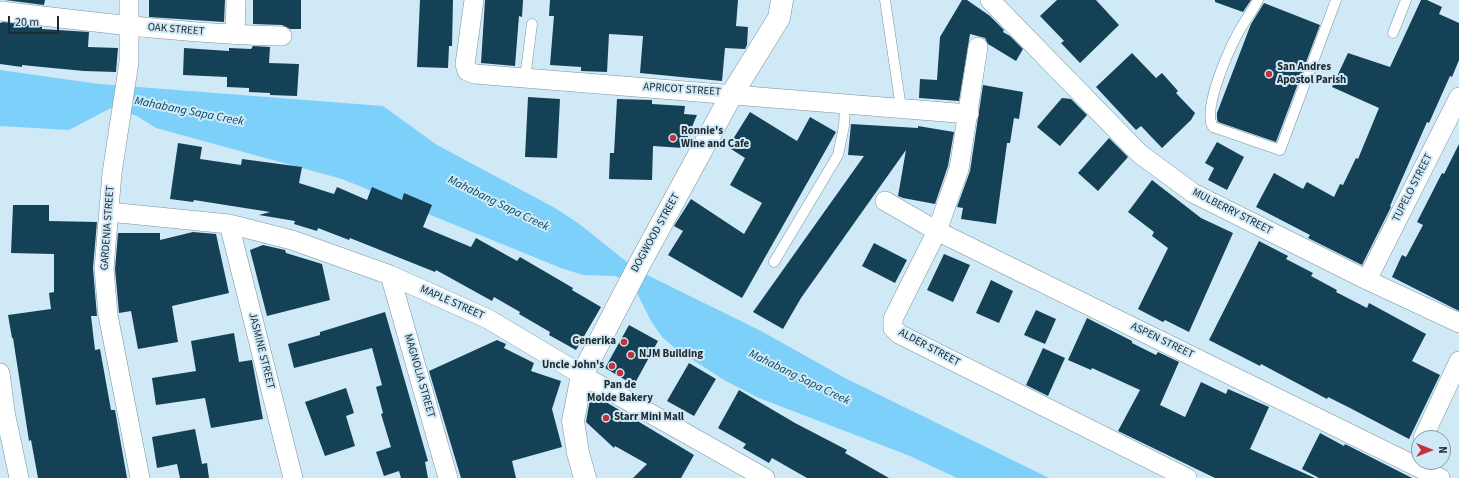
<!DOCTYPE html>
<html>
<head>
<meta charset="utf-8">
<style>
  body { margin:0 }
  #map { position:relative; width:1459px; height:478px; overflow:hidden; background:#cfe9f7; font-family:"Source Sans 3",sans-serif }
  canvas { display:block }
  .north { position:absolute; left:1411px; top:430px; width:40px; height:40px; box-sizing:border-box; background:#cfe9f7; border:1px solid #899da7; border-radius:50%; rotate:90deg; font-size:11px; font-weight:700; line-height:16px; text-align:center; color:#212a30 }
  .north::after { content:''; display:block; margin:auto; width:14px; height:18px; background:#c2323d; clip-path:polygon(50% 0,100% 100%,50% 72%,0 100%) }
  .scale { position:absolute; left:8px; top:16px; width:51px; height:18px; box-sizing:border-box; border:2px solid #212a30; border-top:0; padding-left:5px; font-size:12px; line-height:14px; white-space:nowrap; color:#212a30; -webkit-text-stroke:3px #cfe9f7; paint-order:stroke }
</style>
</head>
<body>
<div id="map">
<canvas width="1459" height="478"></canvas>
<div class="north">N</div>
<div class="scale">20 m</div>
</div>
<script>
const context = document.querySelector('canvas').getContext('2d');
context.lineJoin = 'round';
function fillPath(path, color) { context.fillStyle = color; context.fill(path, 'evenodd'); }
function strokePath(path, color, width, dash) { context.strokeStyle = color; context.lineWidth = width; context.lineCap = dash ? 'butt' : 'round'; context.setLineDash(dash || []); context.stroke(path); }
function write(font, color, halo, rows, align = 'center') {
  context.font = font + ' "Source Sans 3",sans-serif'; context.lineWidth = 4; context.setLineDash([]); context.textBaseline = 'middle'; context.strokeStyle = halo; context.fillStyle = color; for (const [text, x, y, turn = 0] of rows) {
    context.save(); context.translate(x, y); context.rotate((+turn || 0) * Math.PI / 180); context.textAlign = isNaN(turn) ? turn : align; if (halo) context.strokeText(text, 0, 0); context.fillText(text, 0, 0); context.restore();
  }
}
const water = new Path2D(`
  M0 70 99 84 383 106 437 145 555 208 578 223 637 270 761 331 845 378 1049 478H957L910 456 759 398 724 380 676 349 662 337 651 321 634 287 625 280 615 276 583 275 561 268 342 179 156 128 137 116 111 108 69 130 0 126Z`);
const building = new Path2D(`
  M5 0H45L44 5Z
  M149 0H225L224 22 149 17Z
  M253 0H301V29H290L282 25 253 24Z
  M420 0H453L452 46H449L448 68 417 67Z
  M485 0H523L522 17 519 16 515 66 481 63Z
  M550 0H738L736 26 748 27 747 45 745 49 725 48 722 81 640 73 643 36 609 34 607 72 581 71V67L550 65 554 16H549Z
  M962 0H967L990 16 1004 30 1003 32 1010 36 1023 49 1016 61 988 44 985 38 970 34 959 101 919 98 920 79 937 80 940 37Z
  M1057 0H1096L1119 25 1080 63 1061 43 1064 41 1040 16Z
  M1215 0H1251L1243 12 1215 2Z
  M1421 0H1427L1442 7 1439 14 1459 23V60L1452 77 1450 76 1429 123 1427 122 1390 206 1391 207 1362 265 1308 238 1310 235 1256 207 1274 173 1303 189 1307 182 1334 197 1340 184 1343 185 1356 158 1358 159 1379 108 1332 87 1348 53 1390 67Z
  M1264 3 1320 25 1276 142 1218 122 1217 118V113L1251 24Z
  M3 22 42 27V29L89 32 88 47 118 48 116 72 84 71 42 67 22 65V67L0 64V23Z
  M253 46 270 47 269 63 299 64 297 96 270 95V93L249 92V88L227 87V77L183 75 184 48 229 51V48L251 49Z
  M1132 53 1156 78 1162 73 1178 91 1176 93 1195 113 1191 120 1162 148 1141 126 1136 130 1096 87Z
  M983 85 1023 92 1019 119 1014 118 1010 143H1007L996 224 961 219 963 208 957 207 970 171Z
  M528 97 560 99 557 158 525 157Z
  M1062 98 1071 99 1087 115 1060 146 1037 127Z
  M617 99 652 100V104L685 106 684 114 697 115 683 148 653 146 652 180 609 179 610 153H614Z
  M750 112 797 141 810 117 836 132 742 298 668 255 683 231 674 226 691 199 744 234 762 203 730 185 745 158 728 147Z
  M851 124 918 128V126L954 132 948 166 935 204 903 198 898 196 906 150 801 298 783 329 753 312 864 156 848 155Z
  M1109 138 1128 157 1098 191 1078 173Z
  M1217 142 1244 157 1227 190 1208 180 1214 168 1205 163Z
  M178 143 202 147 200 159 241 165 242 159 302 167 299 183 334 194 337 187 367 200 372 187 402 200 404 193 432 205 423 227 471 247 476 238 517 261 520 257 573 288 572 290 601 307 576 350 549 335 550 332 519 314 520 312 494 297 492 301 436 270 435 272 350 238 349 240 318 228 317 231 294 224 295 221 259 215 270 212 194 200 193 202 170 199Z
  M1459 144V311L1392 277 1402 255 1406 257 1423 225 1417 222 1442 173 1444 174Z
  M1152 180 1201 218 1233 233 1189 332 1165 320 1163 322 1138 309 1168 248 1152 236 1154 232 1128 212Z
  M13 205H49V221L97 222 93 268 97 316H91L95 350 100 349 111 410H115L127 478H38L31 440 29 441 13 338H12L8 315 51 309 49 293 54 292V254L11 253Z
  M193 232 216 234 229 293 172 306 178 342 138 349 131 311 119 313 115 269 118 233H160V240Z
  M1259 241 1288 256 1286 259 1313 273 1311 276 1337 290 1336 292 1367 308 1369 303 1426 334 1412 361 1440 375 1409 439 1350 408 1328 397 1327 399 1261 364 1260 366 1209 340Z
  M874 243 907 260 895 283 862 266Z
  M263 245 285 250 286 253 322 264 330 300 267 316 250 250Z
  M944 254 970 265 953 302 927 290Z
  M991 280 1013 291 999 323 976 313Z
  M1036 310 1056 319 1045 344 1024 335Z
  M385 312 428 461 425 462 428 478H401L399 471 384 476 376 452 391 447 381 414 383 413 376 387 382 385 372 348 294 368 288 344 320 335V332Z
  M1087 318 1132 341V343L1156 355 1158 352 1179 362 1160 405 1185 417 1201 382 1226 394 1228 389 1269 407 1250 449 1315 478H1215L1118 431 1140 390 1092 368 1091 370 1068 360Z
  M629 325 658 341 634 385 605 368Z
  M234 333 239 362 252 360 263 419 211 428 205 398 156 405 152 378 196 371 191 341Z
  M497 340 506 344 504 348 534 363 531 371 561 381 552 409 562 447 512 461 516 478H461L429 371Z
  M1043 348 1065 358 1048 396 1026 385Z
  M689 363 716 379 694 416 667 401Z
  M346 388 354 413 346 416 355 446 325 456 305 402Z
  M739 390 795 423 847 450 845 453 889 478H807L772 458 769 463 743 448 746 444 718 428Z
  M591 393 694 455 681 478H633L647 464 615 446 614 448 586 422Z
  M195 429 202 464 207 463 209 478H180L177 464 157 468 152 437Z
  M1320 433 1344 446 1345 444 1412 478H1319L1302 469Z`);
const lane = new Path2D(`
  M885 0 901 108
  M1258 0C1252 12 1243 23 1237 35 1228 52 1202 110 1213 127L1280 150 1336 0
  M1393 33 1406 0
  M525 78 532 24
  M774 262 838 155 844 126 845 103`);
const street = new Path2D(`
  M129 0V62L112 173 104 269 108 315 140 478
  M474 0 465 64 467 71 475 74 969 114
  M990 0 1140 154 1193 193 1367 280 1459 323
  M0 11C94 22 187 34 282 36
  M235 35 236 0
  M978 47 959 169 937 231 893 319V328L899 334 1187 478
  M885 201 937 231 1440 478
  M109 212 229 224 292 240 390 275 488 319 582 375 765 478
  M229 224 293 478
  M390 275 448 478
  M1367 280 1459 97
  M0 373 5 412 19 478
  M1423 438 1459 361`);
const secondary = new Path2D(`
  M585 478 578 453 573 421 582 375 639 265 732 94 779 18 782 0`);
const markers = [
  [1269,74,4,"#c2323d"],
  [673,138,4,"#c2323d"],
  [624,342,4,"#c2323d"],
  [631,355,4,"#c2323d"],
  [612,366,4,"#c2323d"],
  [620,373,4,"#c2323d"],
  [606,418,4,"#c2323d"]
];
const streetNames = [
  ["OAK STREET",176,30,5],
  ["APRICOT STREET",682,90,4],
  ["TUPELO STREET",1413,188,-63],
  ["MULBERRY STREET",1232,212,27],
  ["GARDENIA STREET",108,228,-86],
  ["DOGWOOD STREET",656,233,-61],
  ["MAPLE STREET",452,303,24],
  ["ASPEN STREET",1162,341,26],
  ["ALDER STREET",929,348,28],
  ["JASMINE STREET",261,351,76],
  ["MAGNOLIA STREET",419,376,74]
];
const poiNames = [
  ["San Andres",1277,68],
  ["Apostol Parish",1277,81],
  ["Ronnie's",681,132],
  ["Wine and Cafe",681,145],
  ["Generika",616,342,"right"],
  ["NJM Building",639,355],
  ["Uncle John's",604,366,"right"],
  ["Pan de",620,386,"center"],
  ["Molde Bakery",620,399,"center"],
  ["Starr Mini Mall",614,418]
];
const waterNames = [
  ["Mahabang Sapa Creek",189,112,11],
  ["Mahabang Sapa Creek",498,204,26],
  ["Mahabang Sapa Creek",799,378,26]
];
fillPath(water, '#7dd0fa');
fillPath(building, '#144155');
strokePath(lane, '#7a929f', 11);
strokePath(street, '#7a929f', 20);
strokePath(secondary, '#7a929f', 23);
strokePath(lane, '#fff', 10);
strokePath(street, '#fff', 19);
strokePath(secondary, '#fff', 22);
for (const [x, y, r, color] of markers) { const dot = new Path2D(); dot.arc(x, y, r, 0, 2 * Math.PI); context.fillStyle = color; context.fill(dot); strokePath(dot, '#cfe9f7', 1.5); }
write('11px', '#212a30', '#cfe9f7', streetNames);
write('bold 11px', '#212a30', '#cfe9f7', poiNames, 'left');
write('italic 12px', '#004763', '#cfe9f7', waterNames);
</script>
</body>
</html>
